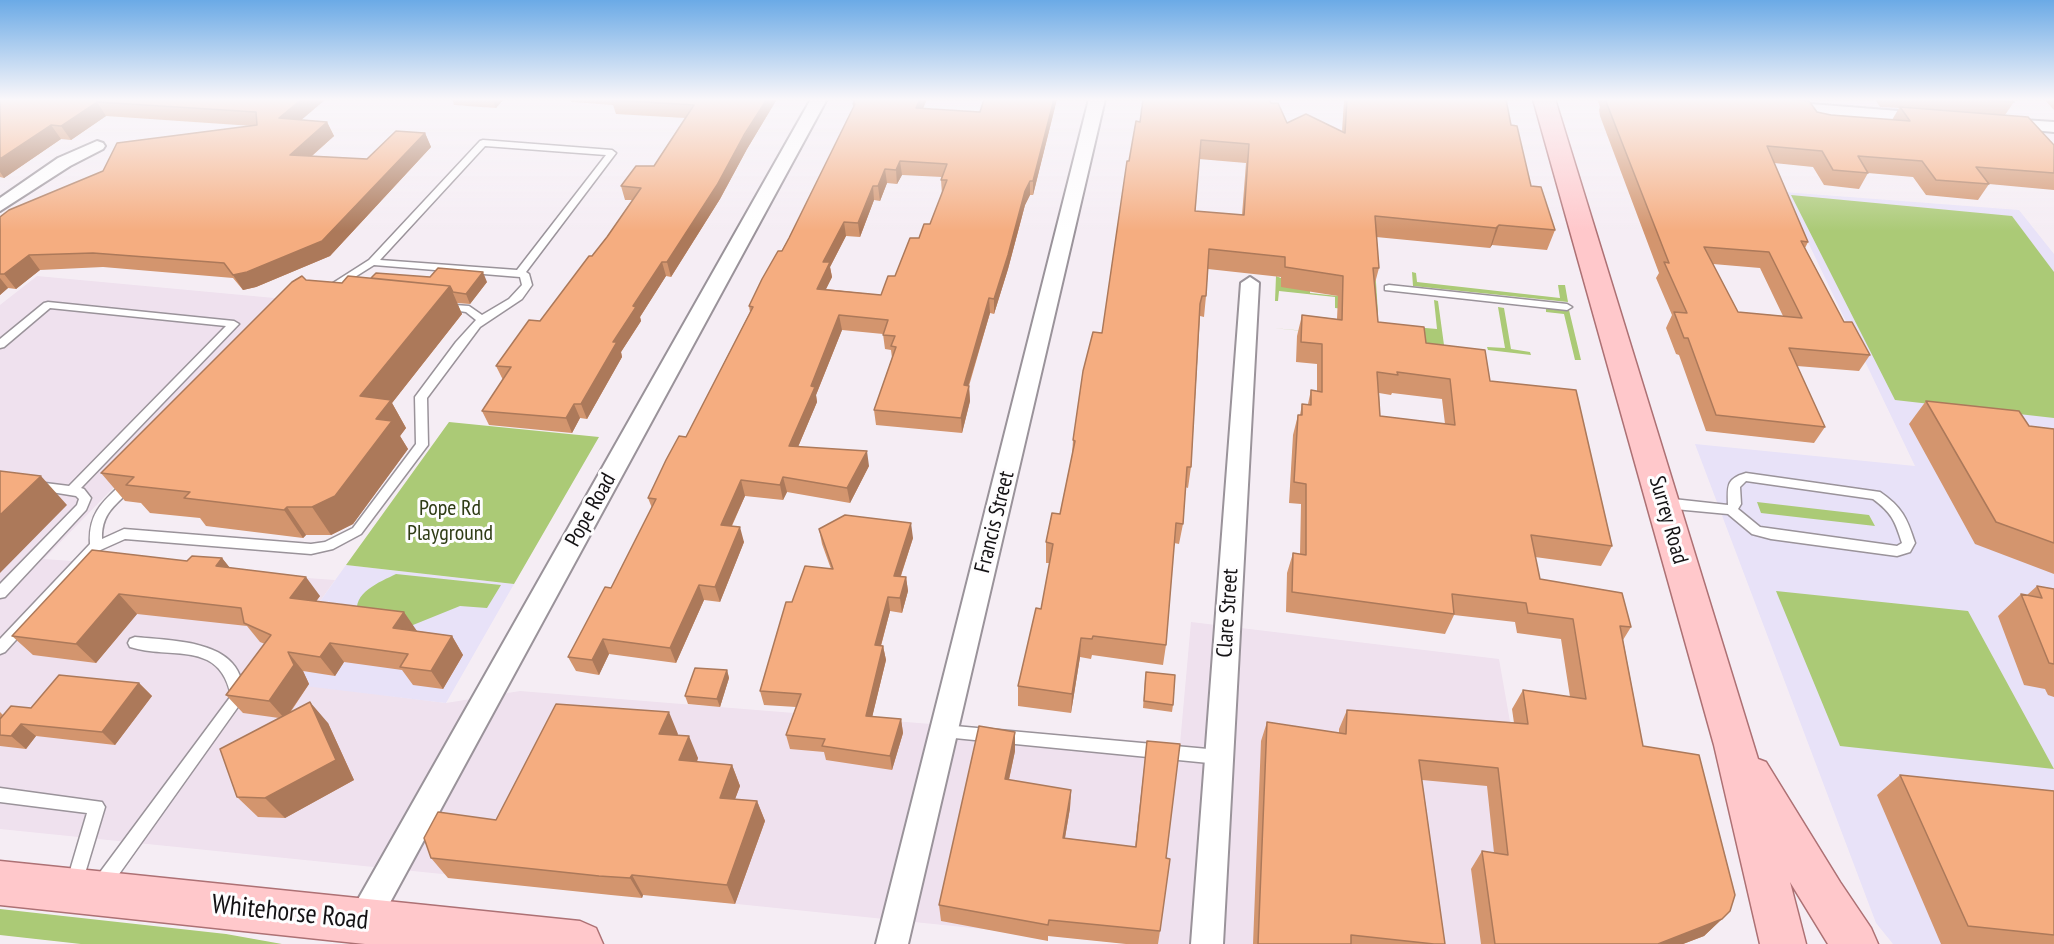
<!DOCTYPE html>
<html>
<head>
<meta charset="utf-8">
<style>
  body { margin:0 }
  canvas { display:block; background:#f5edf4 }
</style>
</head>
<body>
<canvas width="2054" height="944"></canvas>
<script>
const context = document.querySelector('canvas').getContext('2d');
context.lineJoin = 'round';
function fillPath(path, color) { context.fillStyle = color; context.fill(path, 'evenodd'); }
function strokePath(path, color, width, dash) { context.strokeStyle = color; context.lineWidth = width; context.lineCap = dash ? 'butt' : 'round'; context.setLineDash(dash || []); context.stroke(path); }
function write(font, color, halo, rows, align = 'center') {
  context.font = font + ' "PT Sans Narrow",sans-serif'; context.lineWidth = 6; context.setLineDash([]); context.textBaseline = 'middle'; context.strokeStyle = halo; context.fillStyle = color; for (const [text, x, y, turn = 0] of rows) {
    context.save(); context.translate(x, y); context.rotate((+turn || 0) * Math.PI / 180); context.textAlign = isNaN(turn) ? turn : align; if (halo) context.strokeText(text, 0, 0); context.fillText(text, 0, 0); context.restore();
  }
}
const built = new Path2D(`
  M37 276 296 300 44 559 335 580 264 680 446 703 520 691 1180 744 1191 622 1499 659 1549 944H1130L0 829V305Z`);
const education = new Path2D(`
  M1784 192 2019 210 2054 254V944H1893L1876 923 1695 444 1915 466Z
  M346 565 514 584 446 703 263 681Z`);
const green = new Path2D(`
  M1791 195 2012 216 2054 272V418L1895 400Z
  M1373 236 1378 313 1335 308V297L1279 291 1278 301H1275L1276 276 1310 290V293L1338 296Z
  M1412 272 1416 273 1417 282 1560 298 1558 285H1565L1568 302 1413 286Z
  M1434 300 1438 301 1444 345 1273 328 1415 341 1414 327 1437 329Z
  M1498 307 1504 308 1511 349 1530 352 1531 355 1488 350 1487 347 1505 348Z
  M1549 308 1569 310 1581 360H1575L1564 314 1546 312V309Z
  M449 422 599 437 514 584 346 565Z
  M1757 502 1869 515 1875 526 1761 513Z
  M396 574 501 585 487 608 460 606 413 625 358 615C351 593 380 582 396 574Z
  M1776 591 1968 611 2054 769 1840 746Z
  M0 909 226 934 282 944H81L0 935Z`);
const service = new Path2D(`
  M483 140 612 150 616 153 526 272 529 274 532 285 522 299 480 327 427 398 428 445 361 534 333 549 311 554 125 539 96 552 5 652 0 654V639L90 544C88 511 105 500 127 479H135L137 482C122 503 101 508 102 539L124 529 311 544 325 542 353 528 416 444 415 397 456 342 476 320 466 312 440 308 439 306 440 304 469 306 482 315 509 299 522 285 520 277 374 265 331 292 327 293 322 290 369 260 480 141ZM485 146 606 155 517 270 380 260Z
  M1389 285 1567 304 1572 307 1567 310 1385 290V286Z
  M48 302 234 321 239 324 81 488 84 489 91 498 86 510 5 597 0 598V584L77 505 79 499 76 496 33 489 31 486 33 483 37 482 69 486 226 326 50 308 4 347 0 348V339L44 303Z
  M1746 473 1880 492C1902 507 1907 518 1915 543L1910 552 1897 556 1771 539 1752 534 1728 514 1664 508 1660 506 1658 503 1660 500 1664 498 1728 505C1728 487 1725 479 1746 473ZM1746 481 1873 499C1892 513 1895 521 1902 543L1897 546 1760 527 1738 509 1741 504 1740 487Z
  M135 637C163 640 212 640 232 663 241 673 243 685 245 697L107 891 101 893 95 891 93 885 95 879 231 696C220 639 170 660 130 647L128 643 130 639Z
  M944 725 1219 750 1224 752 1226 757 1224 762 1219 764 944 737 939 736 937 731 939 726Z
  M0 788 102 802 105 807 80 890 74 892 68 890 66 884 87 813 0 802Z`);
const minor = new Path2D(`
  M811 99H827L374 932 363 937 352 932 347 921 352 910Z
  M1089 99H1105L908 944H876Z
  M1786 102 1924 113 1932 118 1924 123 1781 110 1778 107Z
  M2008 119 2054 122V132L2002 127 2000 124Z
  M97 141 103 143 105 146 103 149 70 166 0 211V198L58 158Z
  M1250 277 1259 283 1223 944H1191L1241 283Z`);
const primary = new Path2D(`
  M1533 99H1555L1758 759 1766 762 1840 882 1871 928 1878 944H1828L1790 882 1806 944H1760L1714 745Z
  M0 861 580 921 596 928 603 944H365L0 905Z`);
const wall = new Path2D(`
  M0 99H326L301 120 327 122 334 136 312 156 367 159 425 133 431 147 330 256 256 287 243 290 233 278 103 267 40 270 16 289 8 288 0 295V217L253 126 106 116 71 140 61 139 4 178 0 177Z
  M452 99H504L496 108 454 105Z
  M570 99H777L747 149 720 199 671 277 666 276 640 317 641 321 621 352 622 357 587 419 580 418 572 433 489 425 482 411 503 380 496 366 540 321 607 237 632 200H625L621 186 654 166 685 118 616 114 613 105 571 102Z
  M855 99H927L923 109 980 112 984 99H1057L1033 195H1030L1025 205 1008 269 994 314 990 313 969 386 970 401 962 433 876 425 874 410 892 358 891 350 885 349 883 334 842 330 816 395 817 402 798 447 869 466 850 503 787 492 783 500 745 496 732 526 744 542 720 602 704 600 676 663 609 654 599 675 576 671 568 657 611 588 652 508 648 498 686 437 750 312 749 306 789 238 853 108V104ZM902 175 942 177 941 180 942 194 930 224 919 238 895 276 881 295 826 289 832 277 830 267 846 236 860 237 874 200 880 201 887 183 897 184Z
  M1344 99H1506L1511 125 1531 186 1555 230 1547 250 1492 245 1490 248 1376 237 1379 268 1375 283 1378 322 1426 343 1490 381 1612 546 1601 566 1535 557 1540 579 1631 627 1623 640 1643 746 1722 919 1704 936 1683 944H1481L1471 869 1482 851 1494 853 1487 786 1422 780 1445 944H1253L1261 741 1267 722 1339 733V729L1347 710 1514 723 1512 709 1523 690 1570 697 1561 639 1517 633 1515 622 1454 615 1445 634 1286 612 1287 573 1293 553 1300 554 1301 504 1289 503 1293 435 1298 415H1300L1302 404H1308L1311 390 1317 391V364L1296 362 1297 336 1302 315 1337 319 1338 296 1281 287V277L1208 269 1206 296 1204 317 1200 316 1191 467 1188 488 1185 487 1183 524 1179 544 1174 543 1166 645 1163 665 1092 655 1091 659 1080 657 1071 713 1018 706V686L1041 609 1050 563H1046V542L1060 514 1072 455 1073 440 1102 333 1129 161 1140 122 1271 103 1287 123 1342 132ZM1199 159 1246 163 1242 215 1195 211ZM1379 393 1391 395 1392 393 1442 399 1445 424 1380 416Z
  M1597 99H1791L1817 112 1831 115 1892 120 1899 108 1880 107 1875 99H2011L2014 102 2005 115 2054 145V190L1989 184 1978 200 1926 195 1913 177 1868 173 1859 189 1824 185 1813 167 1774 163 1808 242 1805 248 1844 322 1870 355 1859 371 1797 366 1825 427 1814 443 1706 431 1679 355 1676 354 1666 328 1672 315 1656 278 1659 273 1600 116 1599 110 1600 107ZM1713 264 1760 268 1783 316 1738 312Z
  M2044 99H2054V110Z
  M371 278 487 282 470 304 457 303 462 314 392 403 406 428 400 436 408 449 353 524 331 535H306L303 538 206 526 200 518 150 513 141 503 125 501 101 473 306 280 342 283Z
  M1926 401 2029 426 2054 429V574L1975 544 1909 424Z
  M819 529 913 538 901 576 906 577 908 591 902 613 890 611 881 646H883L886 660 872 717 901 719 903 733 892 770 826 760 824 752 790 749 786 735 796 707 764 705 760 691 831 569 822 544Z
  M222 558 229 567 320 596 316 601 417 631 452 636 463 655 443 689 413 685 402 670 344 662 335 676 303 671 309 684 290 713 328 723 354 780 285 818 258 817 237 797 279 718 243 713 226 695 265 644 260 642 247 626 137 614 96 663 33 655 12 636 187 561Z
  M2037 586 2054 589V697L2048 695 2045 689 2024 685 1998 616 2021 594 2027 595Z
  M727 670 729 678 720 707 688 704 685 696Z
  M1145 679 1173 705 1172 712 1143 708Z
  M139 683 152 696 115 745 36 736 26 749 0 746V712L3 715Z
  M1015 732V751L1009 780 1071 790 1070 808 1065 838 1135 847 1147 741 1166 858 1160 931 1158 944H1126L1048 936V941L941 921 939 905Z
  M678 734 677 735 698 758 697 762 732 765 740 786 735 799 757 801 765 821 735 904 643 895 642 898 611 895 448 878 431 858 496 820Z
  M1900 775 2054 791V944H1941L1877 795Z`);
const shadedWall = new Path2D(`
  M302 99H326L287 132 279 118Z
  M492 99H504L496 108Z
  M767 99H777L747 149 720 199 671 277 667 262Z
  M920 99H927L917 122 916 108Z
  M1054 99H1057L1033 195V181Z
  M97 102 106 116 71 140 61 126Z
  M327 122 334 136 297 169 290 155Z
  M51 125 61 139 4 178 0 172V159Z
  M425 133 431 147 330 256 256 287 243 290 233 275Z
  M900 161 902 175 897 184 896 170Z
  M885 169 887 183 880 201 878 186Z
  M1030 181V195L1025 205 1008 269 994 314V299L1025 191Z
  M873 186 874 200 860 237 858 223Z
  M844 222 846 236 830 267 832 277 819 303 817 289 823 262Z
  M1499 225 1492 245 1490 248 1496 228Z
  M29 255 40 270 16 289 4 274Z
  M662 262 666 276 640 317 641 321 621 352 622 357 587 419 581 404 613 342 633 306Z
  M483 272 487 282 470 304 466 294Z
  M0 278 8 288 0 295Z
  M450 286 462 314 392 403 406 428 400 436 408 449 353 524 331 535 312 507 360 396Z
  M989 298 990 313 964 400V385Z
  M839 315 842 330 816 395 817 402 792 461 789 446 811 386Z
  M969 386 970 401 962 433 961 418Z
  M574 404 580 418 572 433 566 418Z
  M867 451 869 466 850 503 847 488Z
  M41 476 67 505 0 573V515Z
  M783 477 787 492 783 500 780 485Z
  M741 480 745 496 725 540 721 525Z
  M287 507 306 535 303 538 284 510Z
  M911 523 913 538 896 590 894 576Z
  M740 527 744 542 720 602 715 587Z
  M222 558 238 578 216 566Z
  M306 577 320 596 305 617 290 598Z
  M906 577 908 591 902 613 900 598Z
  M699 585 704 600 676 663 670 648Z
  M119 594 137 614 96 663 76 644Z
  M888 597 890 611 877 660 875 645Z
  M404 612 417 631 393 628Z
  M452 636 463 655 443 689 431 671Z
  M1081 638 1080 657 1071 713 1072 694Z
  M603 639 609 654 599 675 592 660Z
  M330 643 344 662 335 676 320 657Z
  M883 646 886 660 869 730 866 716Z
  M288 652 303 671 309 684 285 719 269 701Z
  M727 670 729 678 720 707 717 699Z
  M139 683 152 696 115 745 102 732Z
  M310 702 328 723 354 780 285 818 265 798Z
  M669 712 678 734 669 755 659 734Z
  M901 719 903 733 892 770 890 756Z
  M21 724 36 736 26 749 11 736Z
  M1015 732V751L1005 797V779Z
  M689 736 698 758 689 782 679 760Z
  M732 765 740 786 728 818 720 798Z
  M1071 790 1070 808 1062 855 1063 838Z
  M757 801 765 821 735 904 727 885Z
  M632 875 643 895 642 898 630 878Z
  M1722 919 1704 936 1683 944H1658Z`);
const building = new Path2D(`
  M0 99H302L279 118 327 122 290 155 367 159 396 131 425 133 322 241 247 272 233 275 224 263 93 253 29 255 4 274H0V217L9 210 103 171 117 143 257 125 256 112 97 102 61 126 51 125 0 159Z
  M612 99H767L744 135 717 185 667 262H662L633 306 636 307 613 342H617L581 404H574L566 418 482 411 511 367 496 366 529 320 540 321 589 256H592L607 237 641 188 621 186 636 166H654L694 105 612 100Z
  M855 99H920L916 108 980 112 984 99H1054L1033 181H1030L1025 191 1008 255 994 299 989 298 964 385 969 386 961 418 874 410 896 347 891 346 895 336 883 335 888 320 839 315 811 386 815 387 789 446 867 451 847 488 783 477 780 485 741 480 721 525 740 527 715 587 699 585 670 648 603 639 592 660 568 657 605 587 611 588 656 499 648 498 666 460 679 436 686 437 753 307 749 306 762 279 778 251H782L789 238 855 104H853ZM900 161 947 164 941 180H947L930 224H924L919 238H910L895 276H888L881 295 817 289 830 262H823L844 222 858 223 873 186H878L885 169 896 170Z
  M1143 99H1269L1271 103H1278L1287 123 1306 114 1345 133 1347 99H1506L1511 125 1517 126 1531 186 1541 187 1555 230 1499 225 1496 228 1375 216 1379 268H1373L1378 322 1424 327 1426 343 1485 350 1490 381 1576 390 1612 546 1531 535 1540 579 1622 593 1631 627 1620 626 1643 746 1699 755 1735 895 1730 911 1722 919 1658 944H1495L1482 851 1508 855 1498 768 1419 760 1445 944H1434L1351 935V944H1258L1267 722 1346 734 1347 710 1528 724 1523 690 1586 699 1573 619 1528 613 1526 603 1452 594 1454 614 1292 592 1293 553 1306 555V484L1294 482 1298 415H1302V404L1311 405V390L1322 392V344L1301 342 1302 315 1342 320 1343 276 1285 267V257L1209 249 1206 296H1202L1200 304 1191 467H1187L1183 524 1176 523 1166 645 1093 636 1092 639 1081 638 1072 694 1018 686 1036 608 1041 609 1053 544 1046 542 1052 513 1060 514 1075 441 1073 440 1083 371 1093 332 1102 333 1127 161H1129L1136 121 1140 122ZM1201 140 1249 144 1244 215 1195 211ZM1377 372 1398 375 1397 372 1450 379 1455 425 1380 416Z
  M1605 99H1787L1809 101 1817 112 1831 115 1910 121 1900 107 2028 117 2054 145V173L1976 167 1989 184 1936 180 1922 161 1858 156 1868 173 1833 170 1822 151 1767 146 1808 242 1801 241 1844 322H1852L1870 355 1789 348 1825 427 1716 415 1688 338H1684L1674 312 1687 313 1664 262 1669 263ZM1704 247 1769 252 1802 318 1738 312Z
  M1974 99H2011L2014 102Z
  M438 268 483 272 466 294 453 292 450 286 371 278 376 273 430 277Z
  M302 276 306 280 342 283 348 276 450 286 360 396 391 400 376 419 392 421 335 496 312 507H287L284 510 184 498 190 492 126 485 134 477 101 473 292 282Z
  M1926 401 2019 411 2029 426 2054 429V543L1996 522Z
  M0 471 41 476 0 515Z
  M845 515 911 523 894 576 906 577 900 598 888 597 875 645 883 646 866 716 901 719 890 756 822 746 825 739 786 735 801 694 760 691 786 602H792L805 566 833 569 819 529Z
  M92 550 187 561 192 556 222 558 216 566 306 577 290 598 404 612 393 628 452 636 431 671 400 667 408 654 330 643 320 657 288 652 294 665 269 701 226 695 271 635 244 623 241 608 119 594 76 644 12 636Z
  M2037 586 2054 589V664L2049 663 2021 594 2042 598Z
  M695 668 727 670 717 699 685 696Z
  M1146 672 1175 675 1173 705 1144 701Z
  M59 675 139 683 102 732 21 724 11 736 0 735V719L11 706 31 708Z
  M310 702 336 760 265 798 237 797 220 749Z
  M556 704 669 712 659 734 689 736 679 760 732 765 720 798 757 801 727 885 632 875 630 878 599 876 431 858 424 838 438 812 496 820Z
  M979 726 1015 732 1005 779 1071 790 1063 838 1136 847 1147 741 1180 744 1166 858 1170 859 1160 931 1049 920 1048 925 939 905Z
  M1900 775 2054 791V935L1968 926Z`);
const parkNames = [
  ["Pope Rd",450,509],
  ["Playground",450,534]
];
const streetNames = [
  ["Pope Road",591,510,-61],
  ["Surrey Road",1668,520,74],
  ["Francis Street",995,522,-76],
  ["Clare Street",1228,613,-86]
];
const nearStreetnames = [
  ["Whitehorse Road",290,913,6]
];
fillPath(built, '#efe1ee');
fillPath(education, '#e8e2f8');
fillPath(green, '#abca76');
strokePath(service, '#9a939a', 3);
strokePath(minor, '#9a939a', 4);
strokePath(primary, '#ad7174', 3);
fillPath(service, '#fff');
fillPath(minor, '#fff');
fillPath(primary, '#ffc8cb');
fillPath(wall, '#d3956e');
fillPath(shadedWall, '#ac795a');
fillPath(building, '#f5ad80');
strokePath(building, '#ac795a', 1.5);
const sky = context.createLinearGradient(0, 0, 0, 231);
sky.addColorStop(0, '#6baae6');
sky.addColorStop(0.43, '#faf7fa');
sky.addColorStop(1, '#faf7fa00');
context.fillStyle = sky;
context.fillRect(0, 0, 2054, 231);
write('22px', '#2f3c15', '#fefdfe', parkNames);
write('22px', '#141214', '#fefdfe', streetNames);
write('27px', '#141214', '#fefdfe', nearStreetnames);
</script>
</body>
</html>
